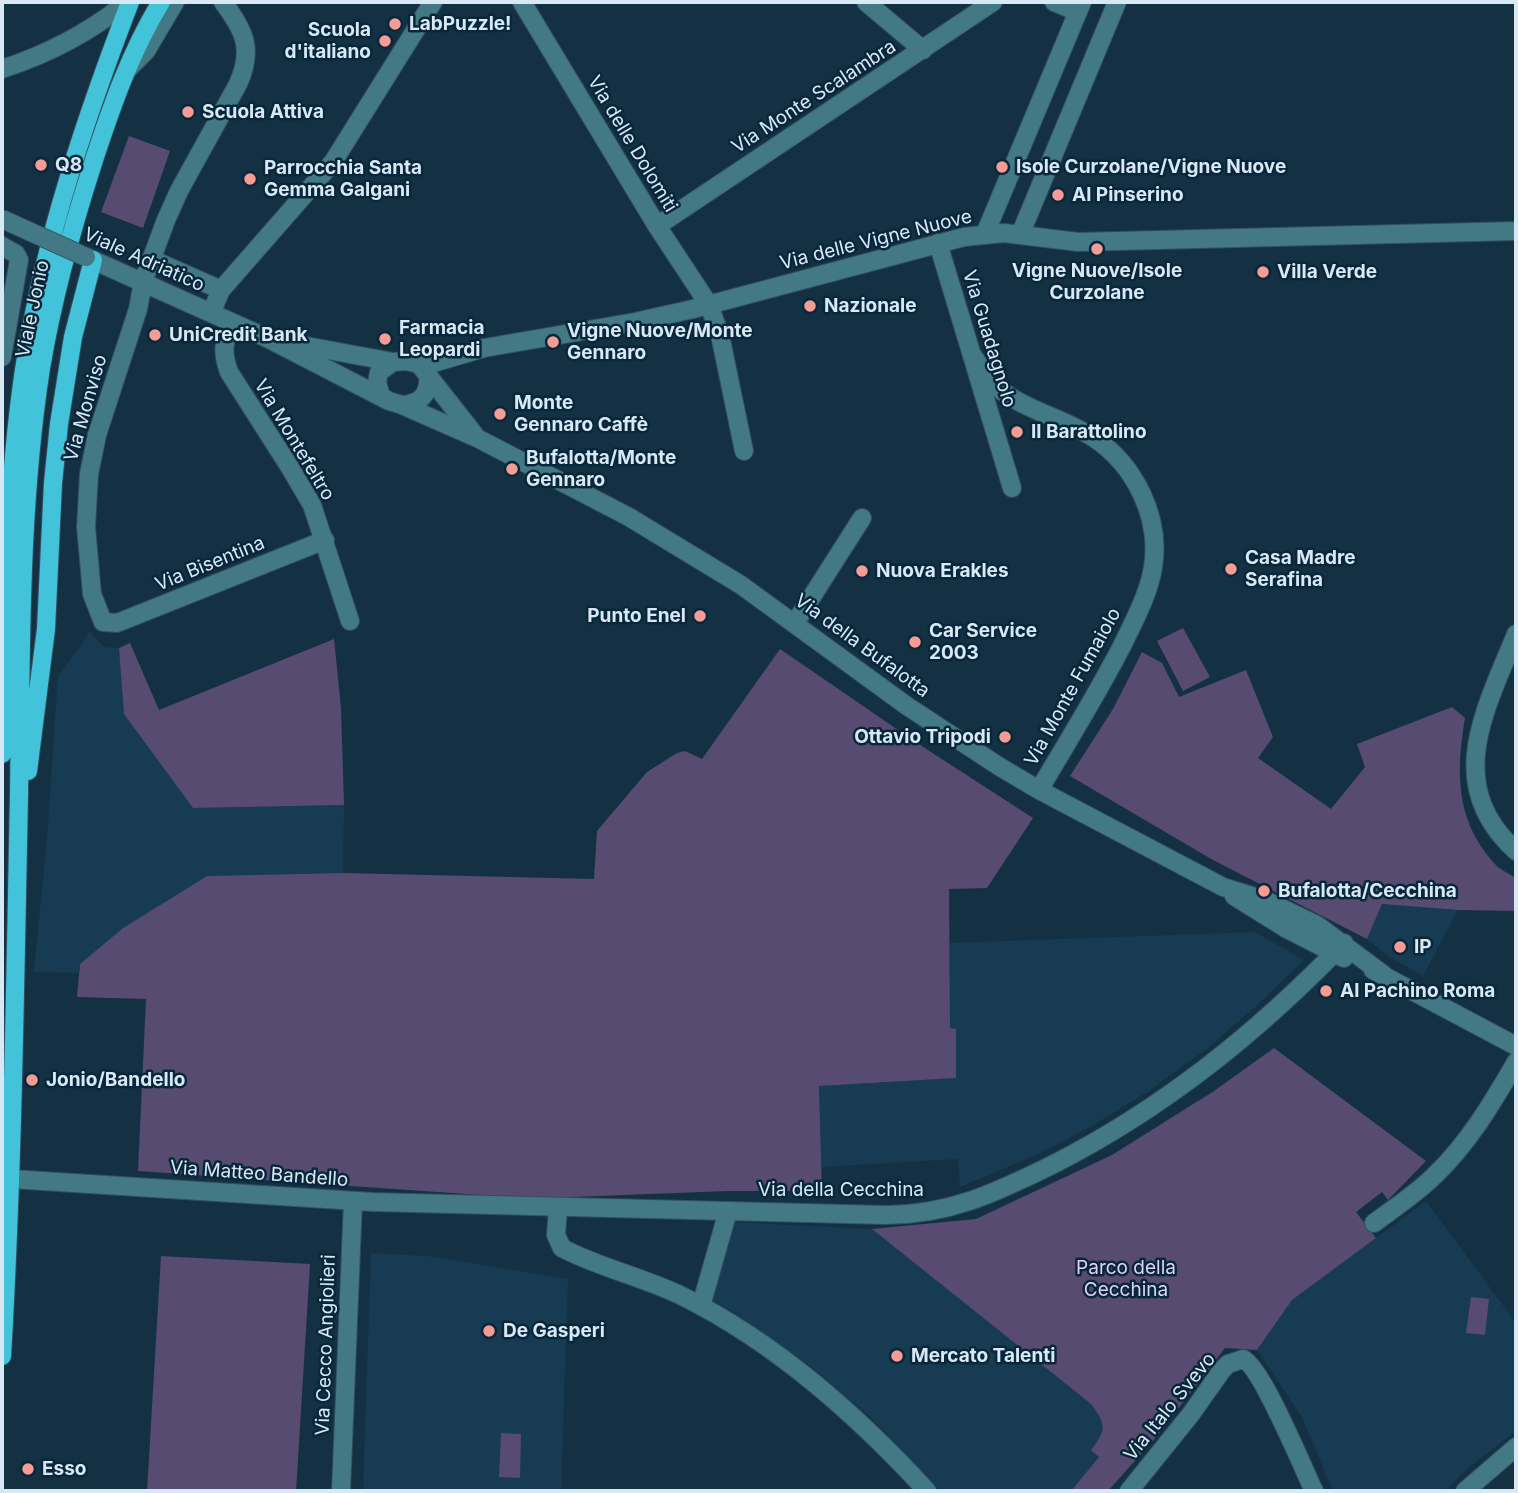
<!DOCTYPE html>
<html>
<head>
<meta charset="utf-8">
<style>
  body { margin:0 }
  #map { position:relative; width:1518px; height:1493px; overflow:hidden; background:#143144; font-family:Inter,sans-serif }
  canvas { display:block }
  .frame { position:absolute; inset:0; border:4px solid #d8e9f5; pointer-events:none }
</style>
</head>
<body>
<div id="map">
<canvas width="1518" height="1493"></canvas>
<div class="frame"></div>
</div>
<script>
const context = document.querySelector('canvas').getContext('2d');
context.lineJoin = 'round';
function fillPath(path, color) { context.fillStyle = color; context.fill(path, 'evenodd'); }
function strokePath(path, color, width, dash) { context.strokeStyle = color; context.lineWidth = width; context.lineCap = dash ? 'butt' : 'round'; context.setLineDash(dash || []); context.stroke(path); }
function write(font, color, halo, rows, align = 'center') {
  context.font = font + ' Inter,sans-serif'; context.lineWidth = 5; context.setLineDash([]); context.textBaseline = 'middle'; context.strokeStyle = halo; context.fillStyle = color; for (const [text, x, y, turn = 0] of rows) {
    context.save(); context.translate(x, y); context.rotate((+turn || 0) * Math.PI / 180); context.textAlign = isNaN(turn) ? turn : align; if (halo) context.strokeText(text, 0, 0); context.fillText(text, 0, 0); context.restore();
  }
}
const built = new Path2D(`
  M90 632 104 647 119 648 122 671 193 808 344 805 343 873 207 876 123 928 80 964 78 973 34 972 47 839 58 676Z
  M1382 904 1458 910 1423 976 1388 956 1367 939Z
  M1255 932 1304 960 1254 1008 1208 1048 1149 1091 1090 1127 1038 1154 960 1187 958 1159 821 1167 819 1086 956 1078 955 1029H950V943Z
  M1426 1201 1516 1323V1431L1469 1467 1445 1491H1333L1302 1417 1257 1350 1292 1300Z
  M733 1222 872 1229 1091 1404 1103 1420 1099 1457 1071 1491H941L868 1415 810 1366 738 1315 710 1299Z
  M371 1253 427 1256 568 1279 561 1491H363Z`);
const green = new Path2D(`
  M129 136 170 151 143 228 101 212Z
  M1183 628 1210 677 1183 691 1157 641Z
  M334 639 341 708 344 805 193 808 124 714 119 648 130 643 159 710Z
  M780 649 917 743 1033 818 987 888 949 889 950 1028 956 1029V1078L819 1086 822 1191H728L546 1198 480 1195 138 1171 146 999 77 997 80 964 123 928 207 876 343 873 594 879 597 831 647 772 677 753 685 751 702 759Z
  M1142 652 1162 663 1179 697 1246 670 1273 737 1258 758 1331 809 1365 767 1357 744 1452 707 1465 718C1456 771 1455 820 1494 863 1499 869 1509 874 1516 878V911L1458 910 1382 904 1367 939 1213 860 1070 776 1113 709Z
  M1274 1048 1426 1161 1388 1200 1382 1192 1356 1212 1376 1238 1292 1300 1257 1350 1225 1348 1156 1437 1108 1491H1071L1099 1457 1091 1450C1107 1430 1106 1424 1091 1404L872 1229 976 1219 1112 1155 1214 1091Z
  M161 1256 310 1264 296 1491H147Z
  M1471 1297 1489 1299 1485 1335 1466 1333Z
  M501 1433 521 1434 520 1478 499 1477Z`);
const minor = new Path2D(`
  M223 2C244 30 254 49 238 84L179 191 166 220 143 282 138 309 97 435 89 474 86 527 92 594 103 622 117 623 325 540
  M522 2 657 226 709 305 720 335 744 451
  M866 2 923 50
  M1054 2 1078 12
  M2 69C48 54 89 33 127 2
  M127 70 146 51 175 2
  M657 226 993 2
  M985 234 1082 2
  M1020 235 1117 2
  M938 243 1012 488
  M2 246 16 254 19 260 2 357
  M86 257 269 339 389 401 402 405 477 438 629 517 741 585 907 706 1000 767 1039 790 1223 887 1265 900 1317 925 1384 975
  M151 259 221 290
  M211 313 221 290 333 162 433 2
  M232 323C223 341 222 353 229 372L289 466 312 505 350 621
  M290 343 393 362 407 361 419 364 474 434
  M973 356C978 363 982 371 988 378 1015 409 1061 416 1094 438 1135 465 1161 518 1153 567 1149 593 1135 619 1124 642 1098 693 1068 741 1039 790
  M423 366 484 348 635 322 693 309 964 237 1004 233 1078 242 1516 231
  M381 396 377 383 379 372 393 362
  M402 405C421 404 430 393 428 375
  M795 623 862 518
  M1516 634C1486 709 1442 784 1516 851
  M1234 896 1287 929 1344 958
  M1373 970 1516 1046
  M2 1175 11 1179 373 1202 885 1215C949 1215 995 1193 1052 1165 1164 1108 1257 1033 1344 943
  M558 1208 556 1235 562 1248C600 1268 643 1277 682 1296 776 1343 856 1414 927 1491
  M1374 1223C1394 1208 1416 1194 1434 1176 1468 1144 1493 1102 1516 1062
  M701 1306 728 1211
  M341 1491 353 1201
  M1129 1491 1191 1414 1222 1370 1228 1364 1243 1359C1261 1366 1303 1468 1314 1491
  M1465 1491 1516 1447`);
const major = new Path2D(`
  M2 754C6 622 5 488 26 357 46 235 86 117 130 2
  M28 771 46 629 53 483 59 424 73 337 93 260
  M2 1356C13 1169 15 983 19 796 21 654 19 509 41 368 53 297 72 228 94 160 112 105 131 51 161 2`);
const minorBridge = new Path2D(`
  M2 219 86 257`);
const markers = [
  [395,24,7,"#f59c95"],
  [385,41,7,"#f59c95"],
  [188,112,7,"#f59c95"],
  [41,165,7,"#f59c95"],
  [1002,167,7,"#f59c95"],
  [250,179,7,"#f59c95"],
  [1058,195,7,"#f59c95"],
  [1097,249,7,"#f59c95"],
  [1263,272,7,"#f59c95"],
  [810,306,7,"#f59c95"],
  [155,335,7,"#f59c95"],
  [385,339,7,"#f59c95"],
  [553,342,7,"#f59c95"],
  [500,414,7,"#f59c95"],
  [1017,432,7,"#f59c95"],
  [512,469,7,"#f59c95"],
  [1231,569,7,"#f59c95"],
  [862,571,7,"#f59c95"],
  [700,616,7,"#f59c95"],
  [915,642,7,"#f59c95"],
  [1005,737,7,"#f59c95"],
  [1264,891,7,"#f59c95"],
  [1400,947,7,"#f59c95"],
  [1326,991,7,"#f59c95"],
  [32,1080,7,"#f59c95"],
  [489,1331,7,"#f59c95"],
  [897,1356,7,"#f59c95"],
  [28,1469,7,"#f59c95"]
];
const poiNames = [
  ["LabPuzzle!",409,24],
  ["Scuola",371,30,"right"],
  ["d'italiano",371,52,"right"],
  ["Scuola Attiva",202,112],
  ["Q8",55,165],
  ["Isole Curzolane/Vigne Nuove",1016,167],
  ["Parrocchia Santa",264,168],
  ["Gemma Galgani",264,190],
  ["Al Pinserino",1072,195],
  ["Vigne Nuove/Isole",1097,271,"center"],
  ["Curzolane",1097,293,"center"],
  ["Villa Verde",1277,272],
  ["Nazionale",824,306],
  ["Farmacia",399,328],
  ["Leopardi",399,350],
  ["Vigne Nuove/Monte",567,331],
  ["Gennaro",567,353],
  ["UniCredit Bank",169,335],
  ["Monte",514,403],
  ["Gennaro Caffè",514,425],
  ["Il Barattolino",1031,432],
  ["Bufalotta/Monte",526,458],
  ["Gennaro",526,480],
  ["Casa Madre",1245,558],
  ["Serafina",1245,580],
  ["Nuova Erakles",876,571],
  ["Punto Enel",686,616,"right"],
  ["Car Service",929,631],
  ["2003",929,653],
  ["Ottavio Tripodi",991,737,"right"],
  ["Bufalotta/Cecchina",1278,891],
  ["IP",1414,947],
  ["Al Pachino Roma",1340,991],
  ["Jonio/Bandello",46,1080],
  ["De Gasperi",503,1331],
  ["Mercato Talenti",911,1356],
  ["Esso",42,1469]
];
const streetNames = [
  ["Via Monte Scalambra",814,97,-33],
  ["Via delle Dolomiti",632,144,59],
  ["Via delle Vigne Nuove",876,240,-14],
  ["Viale Adriatico",144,260,24],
  ["Viale Jonio",33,309,-78],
  ["Via Guadagnolo",989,339,73],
  ["Via Monviso",86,408,-74],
  ["Via Montefeltro",294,440,59],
  ["Via Bisentina",210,564,-22],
  ["Via della Bufalotta",862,646,36],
  ["Via Monte Fumaiolo",1073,687,-61],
  ["Via Matteo Bandello",259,1174,4],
  ["Via della Cecchina",841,1190],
  ["Via Cecco Angiolieri",326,1345,-88],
  ["Via Italo Svevo",1170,1407,-51]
];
const parkNames = [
  ["Parco della",1126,1268],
  ["Cecchina",1126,1290]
];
fillPath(built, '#163b52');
fillPath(green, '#574b72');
strokePath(minor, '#334e60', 20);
strokePath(major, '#334e60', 20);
strokePath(minor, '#427984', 18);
strokePath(major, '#42c3da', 18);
strokePath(minorBridge, '#334e60', 20, []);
strokePath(minorBridge, '#427984', 18);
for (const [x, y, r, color] of markers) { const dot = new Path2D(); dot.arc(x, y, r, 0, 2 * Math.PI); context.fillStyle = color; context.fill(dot); strokePath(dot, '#09273a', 2.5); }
write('bold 19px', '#d8e9f5', '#09273a', poiNames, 'left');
write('19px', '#d8e9f5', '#09273a', streetNames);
write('19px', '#ded1fe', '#09273a', parkNames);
</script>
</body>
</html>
